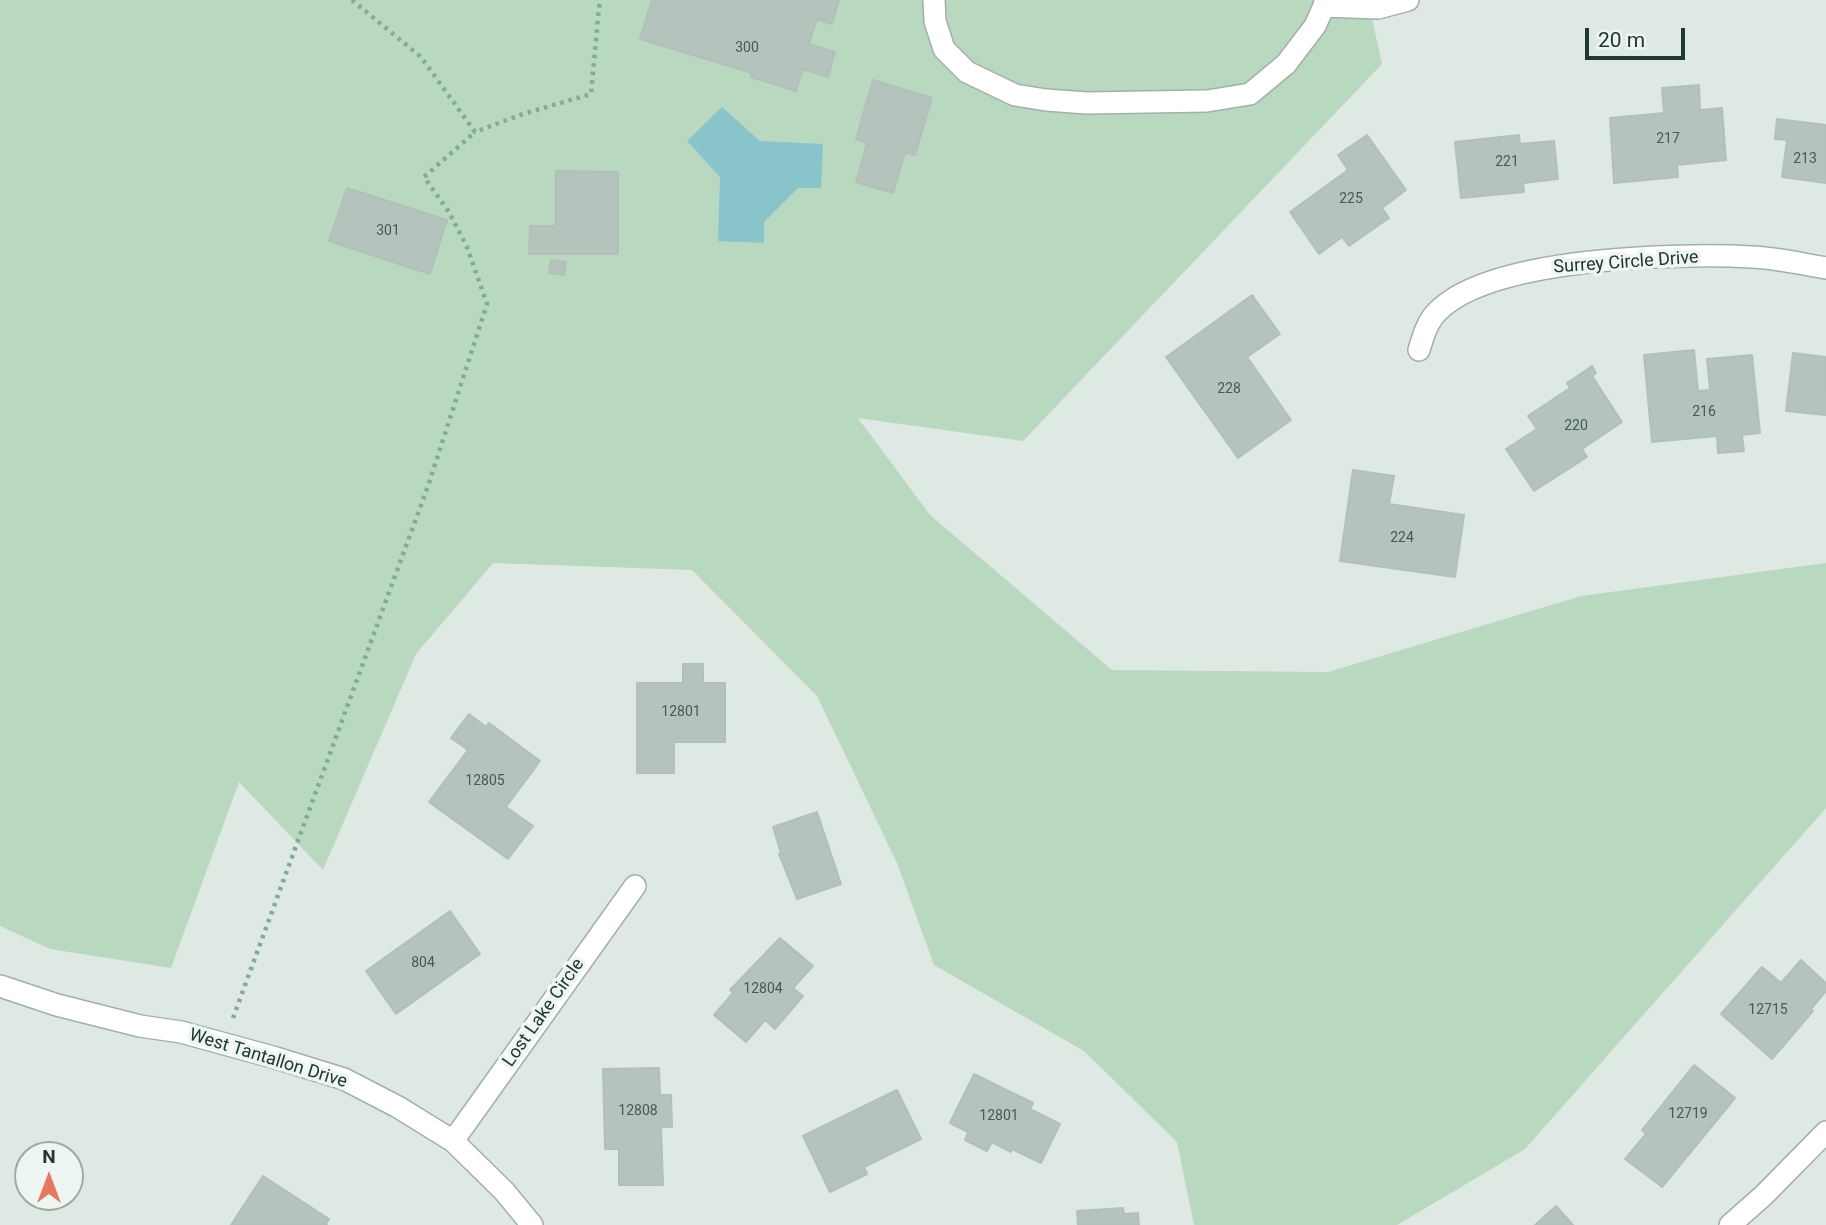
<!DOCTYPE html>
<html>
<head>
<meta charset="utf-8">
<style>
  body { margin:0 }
  #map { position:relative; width:1826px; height:1225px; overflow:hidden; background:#dee9e3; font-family:Roboto,sans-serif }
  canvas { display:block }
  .north { position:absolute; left:14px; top:1141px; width:70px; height:70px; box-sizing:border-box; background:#eef6f2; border:2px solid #9caaa4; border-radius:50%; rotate:0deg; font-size:19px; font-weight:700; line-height:28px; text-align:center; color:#213730 }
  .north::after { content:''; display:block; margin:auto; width:24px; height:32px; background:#e7785d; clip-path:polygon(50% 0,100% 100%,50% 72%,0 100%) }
  .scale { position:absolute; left:1585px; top:28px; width:100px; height:32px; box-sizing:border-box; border:4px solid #213730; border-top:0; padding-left:9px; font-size:21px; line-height:24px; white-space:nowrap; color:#213730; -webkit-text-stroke:5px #eef6f2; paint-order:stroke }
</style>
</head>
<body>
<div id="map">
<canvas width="1826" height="1225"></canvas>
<div class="north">N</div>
<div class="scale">20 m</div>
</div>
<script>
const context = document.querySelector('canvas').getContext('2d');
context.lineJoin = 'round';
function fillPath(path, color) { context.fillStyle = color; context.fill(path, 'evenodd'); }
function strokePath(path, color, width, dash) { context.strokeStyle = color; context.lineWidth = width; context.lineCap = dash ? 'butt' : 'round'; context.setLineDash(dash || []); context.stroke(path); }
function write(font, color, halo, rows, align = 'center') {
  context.font = font + ' Roboto,sans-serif'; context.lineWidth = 7; context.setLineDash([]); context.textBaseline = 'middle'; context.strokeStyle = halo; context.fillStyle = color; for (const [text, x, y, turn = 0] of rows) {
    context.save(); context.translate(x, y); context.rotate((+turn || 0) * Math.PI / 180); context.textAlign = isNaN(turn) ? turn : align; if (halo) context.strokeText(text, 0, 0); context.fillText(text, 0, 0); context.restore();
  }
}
const green = new Path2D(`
  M0 0H1368L1382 64 1023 441 858 418 930 515 1112 670 1328 672 1581 596 1826 563V808L1525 1149 1397 1225H1194L1177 1142 1084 1051 934 965 897 863 817 696 692 570 493 563 416 654 323 870 239 782 171 968 50 949 0 926Z`);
const water = new Path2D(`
  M722 107 760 141 823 144 821 188H798L764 222V243L718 241 720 177 687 141Z`);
const building = new Path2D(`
  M652 0H839L832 24 817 19 809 44 835 52 828 77 803 69 796 91 751 77 752 73 640 39Z
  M873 80 932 98 915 155 905 153 893 193 856 182 867 143 856 139Z
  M1699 85 1700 110 1722 108 1726 160 1677 165 1678 177 1614 183 1610 118 1664 113 1662 88Z
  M1777 119 1826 125V183L1782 177 1787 140 1775 139Z
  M1367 135 1406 190 1382 208 1389 218 1349 246 1342 237 1319 254 1290 212 1348 170 1338 155Z
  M1519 135 1520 144 1554 141 1558 179 1523 183 1524 192 1461 198 1455 142Z
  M556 171 618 172V254H529L530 226H556Z
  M347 188 447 220 430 274 329 241Z
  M551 260 566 262 564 275 549 273Z
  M1252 295 1280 334 1247 357 1291 420 1238 458 1166 357Z
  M1694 350 1698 391 1710 390 1707 359 1752 355 1760 433 1742 435 1744 451 1718 453 1717 436 1652 442 1644 355Z
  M1793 353 1825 357 1826 415 1786 411Z
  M1592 366 1596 373 1592 376 1622 422 1582 449 1587 457 1534 491 1506 449 1537 429 1528 416 1570 388 1567 383Z
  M1353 470 1394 476 1389 504 1464 515 1455 577 1340 561Z
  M683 664H703V683H725V742H674V773H637V683H683Z
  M469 714 486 727 489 723 540 761 506 807 533 826 508 859 429 802 468 750 451 738Z
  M817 812 841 884 797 899 779 854 781 853 773 827Z
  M450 911 480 954 396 1014 366 971Z
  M780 938 813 966 793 988 803 996 775 1029 765 1020 746 1042 714 1015 733 993 730 990Z
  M1801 960 1826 983V991L1811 1009 1813 1011 1772 1059 1721 1014 1762 967 1781 983Z
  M1694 1065 1735 1098 1662 1187 1625 1159 1646 1134 1642 1130Z
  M659 1068 660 1095H671L672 1127H661L663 1185H619V1149H605L603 1069Z
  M974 1074 1033 1103 1030 1109 1060 1124 1041 1163 1012 1149 1011 1152 992 1142 987 1151 965 1140 968 1132 950 1123Z
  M897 1090 921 1139 864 1167 867 1174 830 1192 803 1136Z
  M263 1176 329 1219 326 1224 327 1225H231Z
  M1556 1206 1573 1225H1535Z
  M1123 1208 1124 1214 1138 1213 1139 1225H1078L1077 1211Z`);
const path = new Path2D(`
  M352 0 421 57 475 132 523 114 591 94 599 7 602 0
  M233 1018 428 486 487 304 467 247 449 212 424 177 475 132`);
const minor = new Path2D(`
  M934 0 935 21 944 49 967 72 1015 95 1046 100 1087 103 1207 101 1250 94 1286 64 1315 26 1324 6 1325 0
  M1324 6 1378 8 1408 0
  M1419 350C1423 337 1427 322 1437 312 1490 257 1677 253 1752 257 1777 258 1802 264 1826 268
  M0 986 57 1005 140 1026 181 1032 276 1058 344 1079 398 1107 453 1141 504 1191 532 1225
  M453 1141 635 886
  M1730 1225 1764 1195 1826 1132`);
const numberNames = [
  ["300",747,48],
  ["217",1668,139],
  ["213",1805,159],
  ["221",1507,162],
  ["225",1351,199],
  ["301",388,231],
  ["228",1229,389],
  ["216",1704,412],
  ["220",1576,426],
  ["224",1402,538],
  ["12801",681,712],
  ["12805",485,781],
  ["804",423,963],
  ["12804",763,989],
  ["12715",1768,1010],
  ["12808",638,1111],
  ["12719",1688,1114],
  ["12801",999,1116]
];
const streetNames = [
  ["Surrey Circle Drive",1626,263,-4],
  ["Lost Lake Circle",544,1013,-55],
  ["West Tantallon Drive",268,1059,17]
];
fillPath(green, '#b8d9bf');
fillPath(water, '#89c4cb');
fillPath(building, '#b4c3bc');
strokePath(building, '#b1c1ba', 2);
strokePath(minor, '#a2b0aa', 24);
strokePath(path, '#81aa9b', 4.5, [3.5, 5]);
strokePath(minor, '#fff', 21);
write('14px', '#465a53', null, numberNames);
write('18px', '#213730', '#eef6f2', streetNames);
</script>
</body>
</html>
